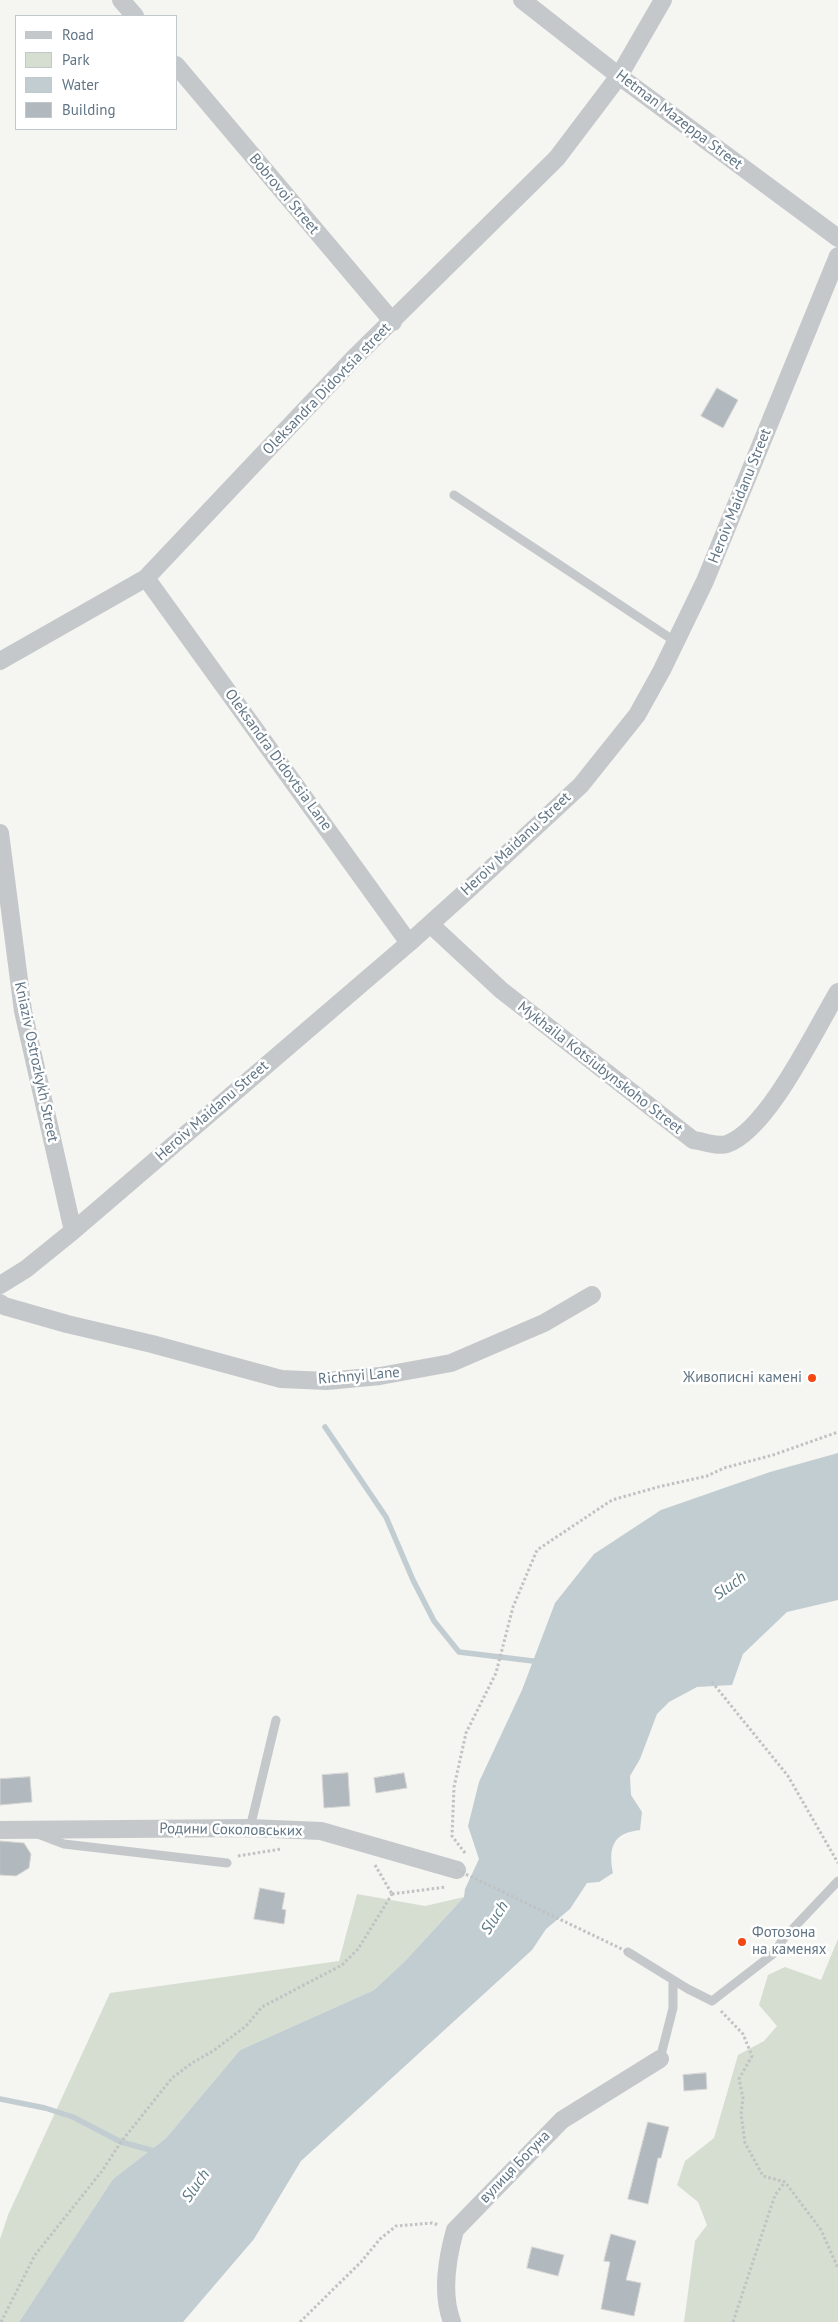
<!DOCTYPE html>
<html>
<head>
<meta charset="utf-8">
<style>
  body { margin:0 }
  #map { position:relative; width:838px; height:2322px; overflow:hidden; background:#f5f5f1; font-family:"PT Sans",sans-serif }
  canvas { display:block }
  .legend { position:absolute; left:15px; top:15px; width:162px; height:115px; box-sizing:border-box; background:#fff; border:1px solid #c0c8ce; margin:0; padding:6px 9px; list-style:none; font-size:15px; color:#617585 }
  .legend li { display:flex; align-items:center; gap:10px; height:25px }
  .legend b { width:25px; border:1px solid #c0c8ce }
</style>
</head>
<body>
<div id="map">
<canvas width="838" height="2322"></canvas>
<ul class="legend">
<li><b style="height:6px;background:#c4c8cb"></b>Road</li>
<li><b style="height:14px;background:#d6ded1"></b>Park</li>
<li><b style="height:14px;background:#c2cdd2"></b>Water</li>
<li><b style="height:14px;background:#b1b9be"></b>Building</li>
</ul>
</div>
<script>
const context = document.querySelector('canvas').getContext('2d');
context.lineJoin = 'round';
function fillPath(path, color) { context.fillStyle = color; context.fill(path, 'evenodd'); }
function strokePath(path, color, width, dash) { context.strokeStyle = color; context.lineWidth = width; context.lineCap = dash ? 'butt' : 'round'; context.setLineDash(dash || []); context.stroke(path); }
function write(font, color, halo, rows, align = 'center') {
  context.font = font + ' "PT Sans",sans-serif'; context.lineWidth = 5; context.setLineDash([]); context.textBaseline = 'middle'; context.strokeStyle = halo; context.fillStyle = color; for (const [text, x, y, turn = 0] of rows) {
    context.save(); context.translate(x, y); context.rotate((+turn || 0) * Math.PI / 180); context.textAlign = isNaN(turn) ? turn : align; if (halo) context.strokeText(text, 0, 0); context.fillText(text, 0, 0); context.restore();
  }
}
const green = new Path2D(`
  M357 1894 425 1906 464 1897 406 1960 374 1990 240 2050 166 2138 113 2179 19 2322H0V2239L8 2215 110 1993 339 1961Z
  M838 1939V2322H684L695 2241 707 2225 698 2202 677 2185 685 2161 714 2138 738 2055 764 2041 777 2026 759 2005 768 1975 785 1967 821 1980Z`);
const water = new Path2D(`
  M838 1453V1600L787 1612 743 1654 732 1685 697 1687 669 1702 657 1714 640 1759 630 1776 631 1795 642 1812 640 1830C613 1833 608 1847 613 1873L599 1882 587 1883 570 1909 546 1929 532 1950 301 2161 254 2239 183 2322H19L113 2179 166 2138 240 2050 374 1990 406 1960 464 1897 465 1889 479 1859 468 1826 479 1782 522 1690 555 1603 594 1554 661 1510 770 1472Z`);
const stream = new Path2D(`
  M325 1427 386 1517 413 1580 434 1621 459 1652 541 1662
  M0 2099 45 2108 73 2117 121 2142 158 2152`);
const building = new Path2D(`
  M717 388 738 400 723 428 701 416Z
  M348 1773 350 1806 324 1808 322 1775Z
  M404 1773 407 1788 376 1793 374 1778Z
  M30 1777 32 1802 0 1805V1779Z
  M0 1841 24 1843 31 1854 29 1868 16 1876 0 1875Z
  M260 1888 285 1893 282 1909 286 1910 284 1924 254 1919Z
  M706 2073 707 2089 684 2091 683 2075Z
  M648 2122 669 2127 661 2158H658L648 2204 628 2199Z
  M611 2234 636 2241 626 2280 641 2283 634 2316 601 2309 610 2262 604 2261Z
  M532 2247 564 2255 558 2276 527 2268Z`);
const path = new Path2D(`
  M712 1682 788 1776 838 1863
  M465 1853 452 1836 454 1787 466 1733 496 1673 513 1607 537 1550 612 1500 658 1487 707 1476 724 1468 773 1455 838 1432
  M238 1856 281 1849
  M375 1865 392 1894
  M392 1894 446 1887
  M721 2011 743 2034 752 2056 739 2079 743 2098 741 2114 745 2143 763 2176 785 2182 821 2230 838 2268
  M1 2322 35 2255 102 2171 121 2142 172 2078 192 2063 213 2051 246 2026 262 2007 342 1965 358 1949 392 1894
  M300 2322 361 2262 380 2239 396 2226 432 2223 439 2225
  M733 2322 775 2195 785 2182`);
const lane = new Path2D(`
  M454 495 676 642
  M250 1828 276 1720
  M38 1834 64 1844 227 1863
  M628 1952 688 1989 712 2001 773 1954 784 1938 838 1881
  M660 2059 673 2008V1981`);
const street = new Path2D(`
  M121 0 135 16
  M522 0 619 76 838 238
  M176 65 393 322
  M146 578 409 943
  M0 661 146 578 354 358 557 158 619 76 663 0
  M0 833 23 1011 73 1231
  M430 924 501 990 693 1140C702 1141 718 1147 727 1144 768 1130 815 1030 838 992
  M0 1285 26 1269 73 1231 409 943 470 888 581 785 637 715 662 670 705 581 838 256
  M0 1303 4 1306 67 1324 152 1344 281 1379 327 1381 380 1376 451 1363 544 1323 592 1295
  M0 1830 250 1828 321 1831 457 1870
  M452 2322C441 2293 447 2259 455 2230L562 2120 660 2059`);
const pathBridge = new Path2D(`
  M457 1870 628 1952`);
const markers = [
  [812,1378,5,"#f44712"],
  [742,1942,5,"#f44712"]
];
const streetNames = [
  ["Hetman Mazeppa Street",679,120,37],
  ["Bobrovoi Street",284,194,50],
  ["Oleksandra Didovtsia street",327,389,-46],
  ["Heroiv Maidanu Street",740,496,-68],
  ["Oleksandra Didovtsia Lane",278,760,54],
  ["Heroiv Maidanu Street",516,844,-43],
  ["Kniaziv Ostrozkykh Street",36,1062,78],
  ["Mykhaila Kotsiubynskoho Street",600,1068,38],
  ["Heroiv Maidanu Street",212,1111,-41],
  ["Richnyi Lane",359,1376,-5],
  ["Родини Соколовських",231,1830,1],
  ["вулиця Богуна",515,2167,-46]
];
const poiNames = [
  ["Живописні камені",802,1378],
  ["Фотозона",752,1933,"left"],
  ["на каменях",752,1950,"left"]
];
const waterNames = [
  ["Sluch",730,1586,-36],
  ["Sluch",495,1918,-57],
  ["Sluch",196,2186,-55]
];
fillPath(green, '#d6ded1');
fillPath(water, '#c2cdd2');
strokePath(stream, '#c2cdd2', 5.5);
fillPath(building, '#b1b9be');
strokePath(building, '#d6d6d4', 1);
strokePath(path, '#c0c2c3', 3, [2.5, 2.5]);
strokePath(lane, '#c4c8cb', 9);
strokePath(street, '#c4c8cb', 18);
strokePath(pathBridge, '#c0c2c3', 3, [2.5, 2.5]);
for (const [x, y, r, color] of markers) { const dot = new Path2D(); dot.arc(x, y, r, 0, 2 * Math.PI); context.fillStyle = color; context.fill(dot); strokePath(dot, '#fff', 2); }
write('15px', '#617585', '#fff', streetNames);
write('15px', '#617585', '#fff', poiNames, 'right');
write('italic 16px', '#5c7883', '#fff', waterNames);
</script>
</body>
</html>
